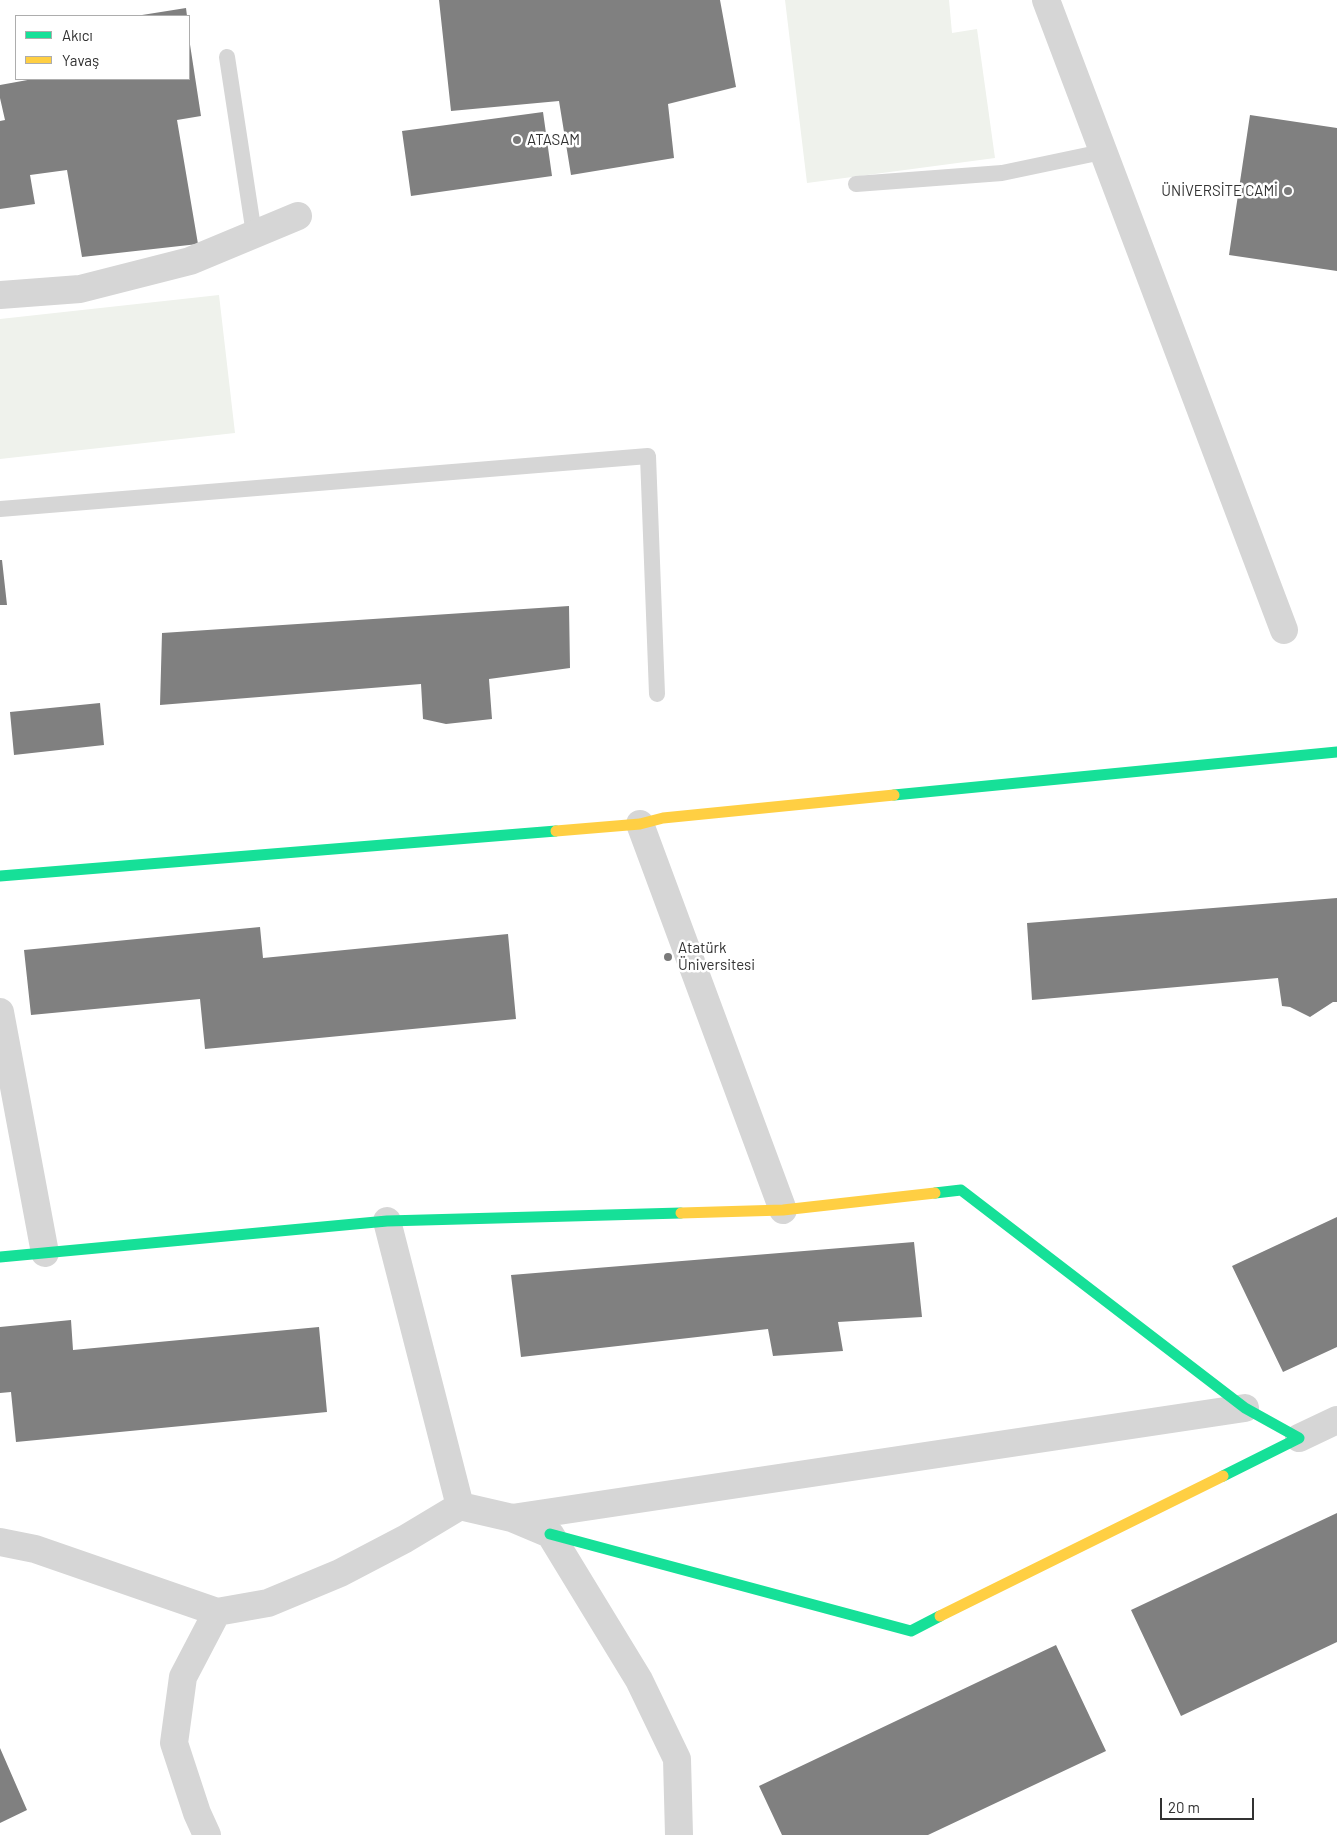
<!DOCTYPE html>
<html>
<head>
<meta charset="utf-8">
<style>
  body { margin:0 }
  #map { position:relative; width:1337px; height:1835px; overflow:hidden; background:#fff; font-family:Barlow,sans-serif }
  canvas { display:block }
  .legend { position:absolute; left:15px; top:15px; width:175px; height:65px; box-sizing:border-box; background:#fff; border:1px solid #adadad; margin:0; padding:6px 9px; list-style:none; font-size:15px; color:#323232 }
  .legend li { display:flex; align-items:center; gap:10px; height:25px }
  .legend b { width:25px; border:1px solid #adadad }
  .scale { position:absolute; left:1160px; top:1798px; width:94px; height:22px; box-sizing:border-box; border:2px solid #323232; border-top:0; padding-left:6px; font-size:15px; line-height:18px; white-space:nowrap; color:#323232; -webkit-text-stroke:4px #fff; paint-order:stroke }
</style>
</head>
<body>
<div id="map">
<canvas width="1337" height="1835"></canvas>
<ul class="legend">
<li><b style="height:6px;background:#16e098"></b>Akıcı</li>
<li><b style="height:6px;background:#ffcf43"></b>Yavaş</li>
</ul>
<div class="scale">20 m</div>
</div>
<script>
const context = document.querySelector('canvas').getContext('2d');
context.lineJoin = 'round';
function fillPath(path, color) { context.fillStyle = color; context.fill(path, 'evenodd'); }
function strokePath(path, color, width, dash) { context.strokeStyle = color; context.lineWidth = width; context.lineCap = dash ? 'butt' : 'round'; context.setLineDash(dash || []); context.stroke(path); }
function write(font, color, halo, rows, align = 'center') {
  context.font = font + ' Barlow,sans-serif'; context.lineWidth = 5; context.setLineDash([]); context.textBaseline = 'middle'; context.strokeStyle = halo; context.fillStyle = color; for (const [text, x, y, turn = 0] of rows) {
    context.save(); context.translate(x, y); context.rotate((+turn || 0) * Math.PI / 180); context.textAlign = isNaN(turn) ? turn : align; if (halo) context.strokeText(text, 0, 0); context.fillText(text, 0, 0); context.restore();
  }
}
const green = new Path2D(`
  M785 0H949L952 33 977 29 995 158 807 183Z
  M219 295 235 433 0 459V319Z`);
const building = new Path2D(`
  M439 0H720L736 87 668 104 674 158 571 175 559 101 451 111Z
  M186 8 187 16H142V15Z
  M189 38 201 116 177 120 198 244 82 257 67 170 30 175 35 204 0 209V121L5 120 0 98V85L33 79H189Z
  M543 112 552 176 411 196 402 131Z
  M1250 115 1337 128V271L1229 255Z
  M0 560H2L7 605H0Z
  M569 606 570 668 489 679 492 719 446 724 423 719 421 684 160 705 162 633Z
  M100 703 104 745 14 755 10 712Z
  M1337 898V1002H1333L1310 1017 1290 1007 1282 1006 1278 978 1032 1000 1027 923Z
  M260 927 263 958 508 934 516 1019 205 1049 200 999 31 1015 24 950Z
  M1337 1217V1347L1283 1372 1232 1266Z
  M914 1242 922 1317 838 1322 843 1351 773 1356 768 1329 521 1357 511 1275Z
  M71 1320 73 1350 319 1327 327 1412 16 1442 11 1392 0 1393V1327Z
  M1337 1513V1642L1181 1716 1131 1610Z
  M1056 1645 1106 1751 928 1835H782L759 1786Z
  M0 1748 27 1810 0 1823Z`);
const lane = new Path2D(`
  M227 57 254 234
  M856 184 1002 173 1102 152
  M0 509 648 456 657 694`);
const street = new Path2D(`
  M1046 0 1284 630
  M0 295 80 289 190 261 298 216
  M640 824 783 1210
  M0 1012 45 1253
  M387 1221 460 1506
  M1299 1438 1337 1420
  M512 1518 1245 1408
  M0 1542 35 1549 217 1612
  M207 1835 197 1813 174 1743 183 1677 217 1612 268 1603 340 1573 405 1539 460 1506 512 1518 550 1534 639 1680 677 1759 679 1835`);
const fast = new Path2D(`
  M894 795 1337 752
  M0 876 556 831
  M935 1193 961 1190 1245 1408 1299 1438 1223 1476
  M0 1257 387 1221 681 1213
  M550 1534 911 1631 940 1616`);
const slow = new Path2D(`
  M556 831 640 824 663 818 894 795
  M681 1213 783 1210 935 1193
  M940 1616 1223 1476`);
const markers = [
  [517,140,5,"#7a7a7a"],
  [1288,191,5,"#7a7a7a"],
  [668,957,5,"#7a7a7a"]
];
const poiNames = [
  ["ATASAM",527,140],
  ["ÜNİVERSİTE CAMİ",1278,191,"right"],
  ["Atatürk",678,948],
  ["Üniversitesi",678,965]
];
fillPath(green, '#eff2ec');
fillPath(building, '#808080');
strokePath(lane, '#d6d6d6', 16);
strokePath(street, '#d6d6d6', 28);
strokePath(fast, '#16e098', 11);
strokePath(slow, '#ffcf43', 11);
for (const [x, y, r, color] of markers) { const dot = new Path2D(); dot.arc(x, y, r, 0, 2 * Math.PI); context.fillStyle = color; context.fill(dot); strokePath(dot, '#fff', 2); }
write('15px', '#323232', '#fff', poiNames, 'left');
</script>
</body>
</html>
